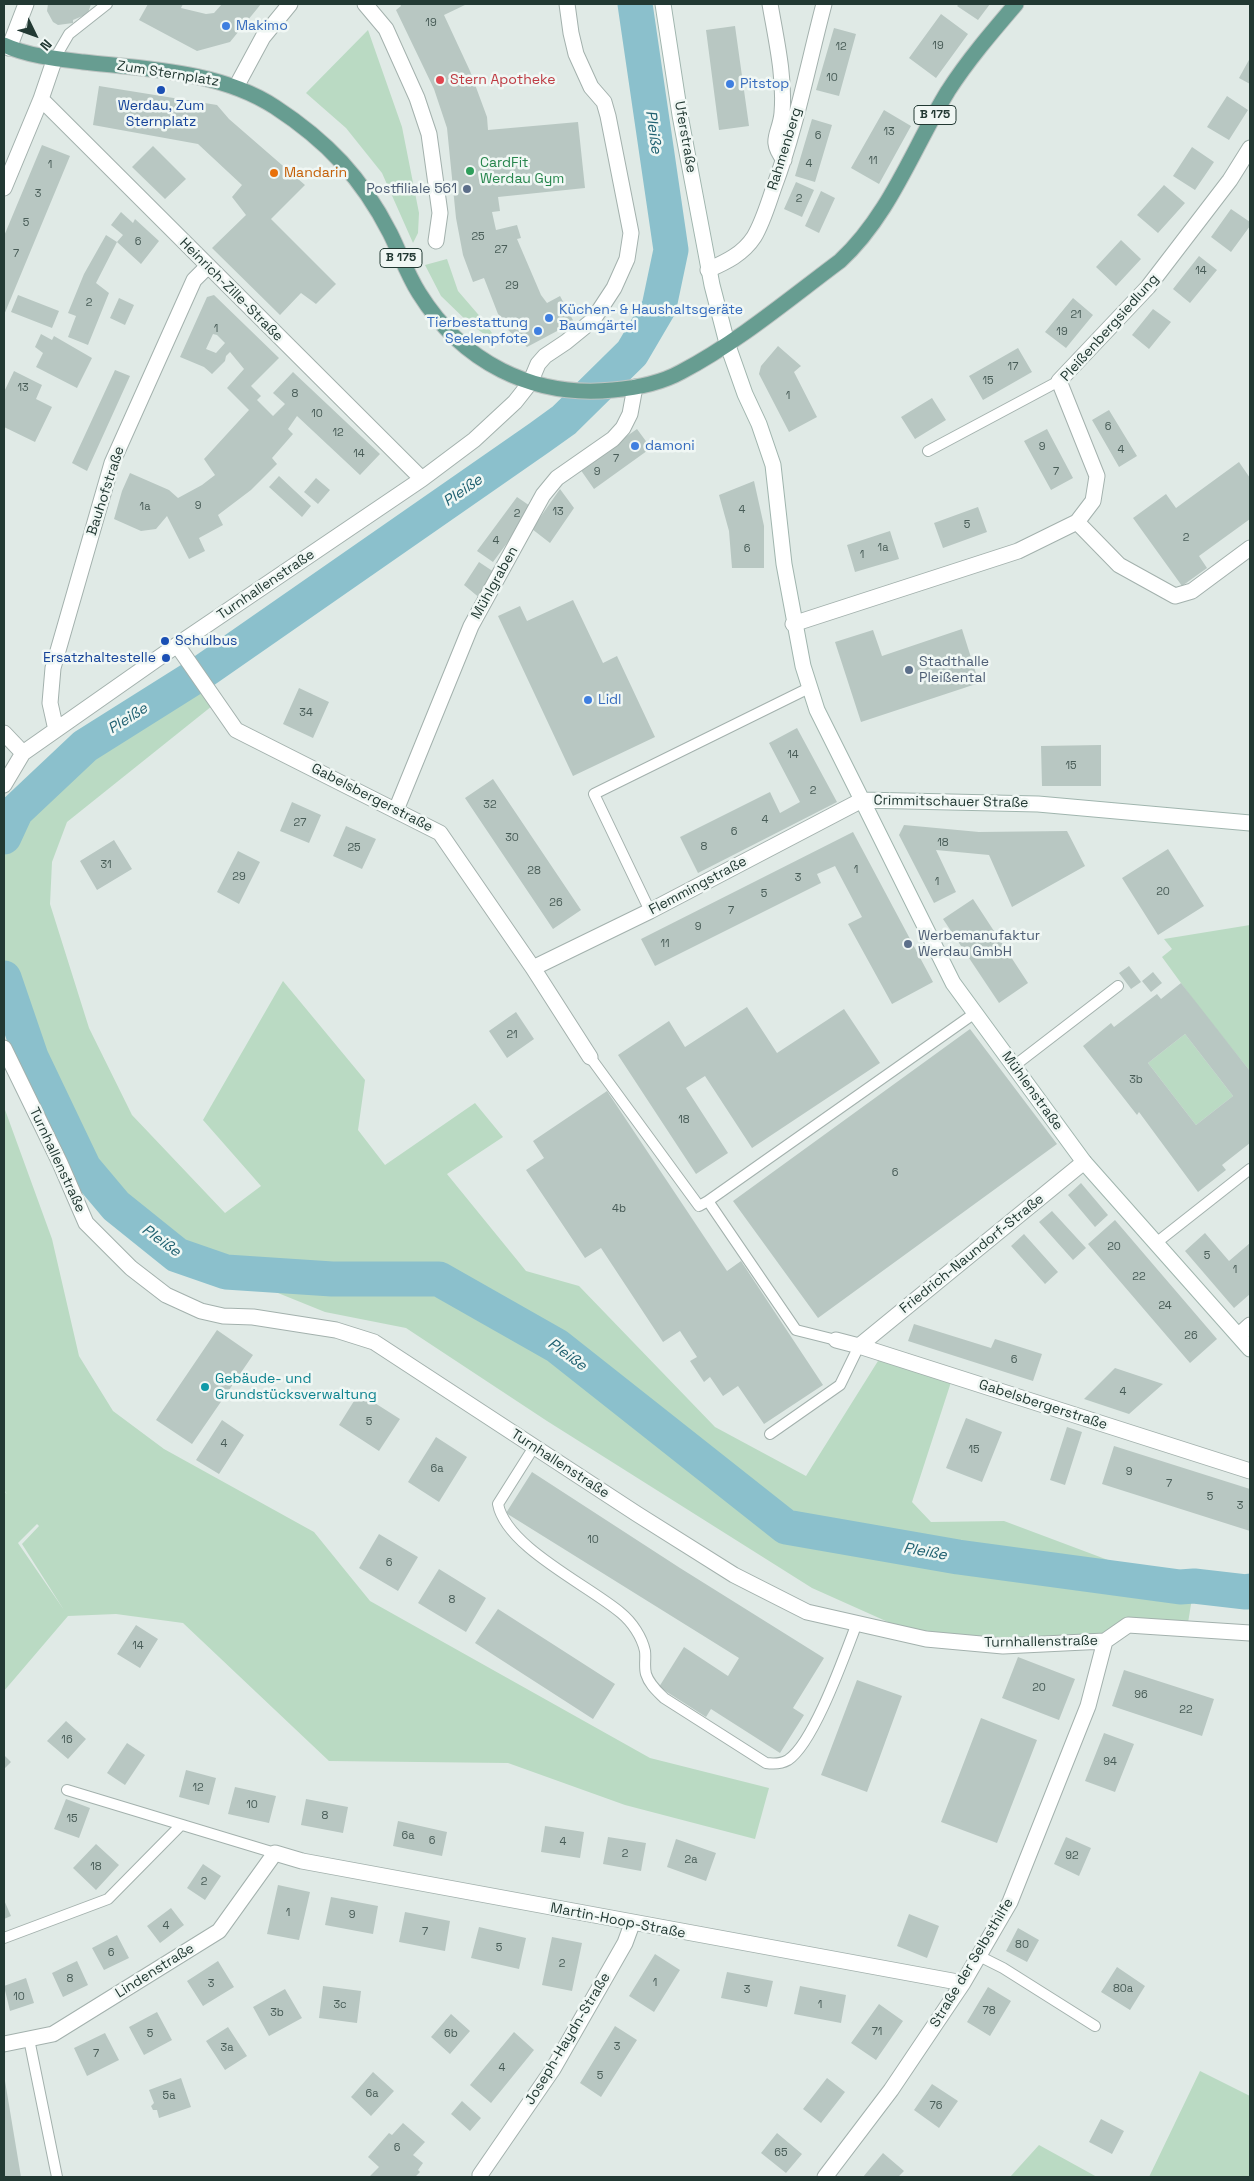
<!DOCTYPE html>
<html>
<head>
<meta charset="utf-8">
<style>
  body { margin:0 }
  #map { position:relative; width:1254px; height:2181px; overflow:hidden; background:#e0eae6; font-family:"Space Grotesk",sans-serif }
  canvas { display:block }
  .frame { position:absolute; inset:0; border:5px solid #223933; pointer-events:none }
  .north { position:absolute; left:10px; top:10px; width:50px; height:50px; -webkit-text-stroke:4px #f0f7f4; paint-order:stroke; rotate:132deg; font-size:14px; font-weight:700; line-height:20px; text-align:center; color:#223933 }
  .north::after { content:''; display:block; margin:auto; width:18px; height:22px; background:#223933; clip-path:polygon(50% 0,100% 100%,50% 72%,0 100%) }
</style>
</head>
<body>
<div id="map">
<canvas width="1254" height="2181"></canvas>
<div class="frame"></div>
<div class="north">N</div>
</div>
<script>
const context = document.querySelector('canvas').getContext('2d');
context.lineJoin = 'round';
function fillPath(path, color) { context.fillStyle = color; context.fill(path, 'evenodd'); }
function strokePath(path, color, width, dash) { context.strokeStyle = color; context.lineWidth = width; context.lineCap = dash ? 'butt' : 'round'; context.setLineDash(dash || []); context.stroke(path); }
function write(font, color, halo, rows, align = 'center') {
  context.font = font + ' "Space Grotesk",sans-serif'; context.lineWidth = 5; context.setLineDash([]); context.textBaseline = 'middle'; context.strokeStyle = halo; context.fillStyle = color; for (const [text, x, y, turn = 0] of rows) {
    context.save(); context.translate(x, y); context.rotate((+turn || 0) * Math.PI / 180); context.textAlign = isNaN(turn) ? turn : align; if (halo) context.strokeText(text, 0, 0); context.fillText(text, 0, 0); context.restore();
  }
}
const green = new Path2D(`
  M368 30 402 127 419 213 418 233 413 243 382 173 346 128 306 93Z
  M447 259 458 291 483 320 501 346 470 324 441 296 425 265Z
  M201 673 212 706 67 822 52 862 50 904 89 1028 132 1115 225 1213 261 1186 203 1120 283 981 365 1080 358 1130 385 1165 475 1103 503 1137 447 1174 526 1271 579 1286 715 1427 806 1476 883 1353 953 1376 912 1502 931 1522 1004 1521 1180 1587 1194 1586 1187 1629 1128 1625 1105 1641 926 1639 812 1588 547 1421 406 1328 325 1312 226 1272 177 1255 116 1206 84 1168 31 1057 4 978V837L16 811 85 746Z
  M1250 925V1071L1197 1005 1162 957 1172 949 1164 939Z
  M1185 1034 1233 1096 1196 1125 1148 1063Z
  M4 1107 52 1239 79 1356 113 1411 164 1449 314 1532 370 1601 650 1758 769 1788 755 1839 625 1805 508 1763 329 1761 183 1623 116 1614 68 1616 4 1691V1491L7 1494 4 1490ZM37 1524 39 1526 22 1544 64 1610 18 1543Z
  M1200 2071 1250 2096V2177H1149Z
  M1039 2145 1097 2177H1010Z`);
const river = new Path2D(`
  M4 837 16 811 85 746 201 673 539 438 564 420 632 353 659 307 671 250 635 4
  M4 978 31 1057 84 1168 116 1206 177 1255 226 1272 332 1279H439L557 1346 786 1527 958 1557 1180 1587 1194 1586 1246 1592 1250 1591`);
const building = new Path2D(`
  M48 4H91L87 16 85 15 73 20V23L58 25 53 22 47 11Z
  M148 4H183L181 8 206 14 214 13 222 4H261L230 42 197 51 139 20Z
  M400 4H467L444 15 470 71 487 117 488 130 578 122 585 188 498 197 500 211 492 212 496 230 517 225 521 238 517 239 541 295 547 303 560 296 574 322 527 347 507 329 510 326 498 314 484 278 473 282 463 255 456 218 447 128 434 89 396 10 401 6Z
  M959 4H990L978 20 957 6Z
  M941 14 968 34 936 78 909 58Z
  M735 26 749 126 719 130 706 30Z
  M834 28 856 34 839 96 816 90Z
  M1250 58V84L1239 78Z
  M99 86 217 105 229 119 305 185 271 219 336 284 316 304 301 293 280 315 212 248 246 215 232 197 242 185 198 144 93 125Z
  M1227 96 1248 110 1229 140 1207 127Z
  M884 110 911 126 879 184 851 168Z
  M812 119 832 125 815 182 795 176Z
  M42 145 70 156 4 315V236Z
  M153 146 186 179 165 199 132 167Z
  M1192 147 1214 162 1195 190 1173 176Z
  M796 182 814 190 802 217 784 209Z
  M1164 185 1185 203 1158 233 1137 215Z
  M821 191 835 198 819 233 805 226Z
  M1231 209 1250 222V226L1231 252 1211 237Z
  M121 212 133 223 135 219 159 241 141 264 117 242 123 235 111 225Z
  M106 235 117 242 96 283 109 293 88 345 68 337 76 316 68 313 84 274Z
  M1121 240 1141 259 1116 286 1096 267Z
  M1199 256 1217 270 1190 303 1173 289Z
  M18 295 59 311 52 328 11 312Z
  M214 295 279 358 251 386 261 396 257 400 273 416 285 404 273 393 293 372 380 454 360 475 297 416 288 429 293 434 272 458 277 464 251 490 218 515 223 525 199 538 205 551 189 559 167 516 156 529 141 531 114 519 122 491 130 473 169 490 178 498 202 485 215 475 204 459 249 410 227 388 244 369 230 352 226 356 225 361 212 374 204 367 180 357 207 297ZM213 334 217 335 225 343 216 353 206 349Z
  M119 298 134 305 125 325 110 318Z
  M1073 298 1093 315 1066 348 1045 332Z
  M1153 309 1171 322 1149 349 1132 335Z
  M41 334 52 340 54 336 92 358 77 388 36 367 43 353 35 347Z
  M778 346 801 366 794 372 817 417 789 432 759 374 761 366Z
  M1018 348 1032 372 983 400 969 376Z
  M115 370 130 376 87 471 72 463Z
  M14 371 42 385 36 399 52 407 35 442 4 427V392Z
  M932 398 946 420 915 439 901 417Z
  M1109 410 1137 456 1119 467 1092 420Z
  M637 429 651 448 594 489 580 469Z
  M1047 429 1073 478 1051 490 1024 441Z
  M1239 462 1250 478V519L1199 556 1207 568 1182 586 1133 518 1166 494 1176 508Z
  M279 476 311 506 302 517 269 487Z
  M316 478 330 490 318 504 304 492Z
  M754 481 764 526V568H732L729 531 719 495Z
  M560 489 574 508 550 543 532 529Z
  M517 497 533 508 493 562 477 551Z
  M978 507 987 532 943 548 934 523Z
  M890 531 899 559 855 572 847 545Z
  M479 562 494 572 481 599 464 585Z
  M573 600 603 663 617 656 655 737 573 776 498 616 520 606 527 621Z
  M962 629 979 683 861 722 835 642 873 630 882 656Z
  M299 688 329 702 313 738 283 724Z
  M797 728 837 802 698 873 680 837 770 792 780 813 800 802 769 743Z
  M1101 745V786H1042L1041 746Z
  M493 779 581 910 553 929 465 798Z
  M292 802 321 815 309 843 280 831Z
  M904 825 979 832 1067 831 1085 866 1012 907 989 855 936 850 956 892 934 903 899 835Z
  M346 826 376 839 362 869 333 856Z
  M853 832 933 982 892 1004 848 924 862 917 835 866 817 874 821 883 655 966 641 939Z
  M114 840 132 869 97 890 80 861Z
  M1168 849 1204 906 1158 935 1122 878Z
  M238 851 260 862 239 904 217 892Z
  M973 899 1028 983 999 1003 943 919Z
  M1129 966 1141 982 1131 989 1119 973Z
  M1153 972 1162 983 1151 992 1142 981Z
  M1181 983 1250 1071V1143L1222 1165 1226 1170 1198 1192 1139 1112 1137 1115 1083 1046 1111 1023 1114 1027 1157 994 1161 999ZM1185 1034 1233 1096 1196 1125 1148 1063Z
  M747 1007 777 1053 844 1009 880 1063 752 1148 705 1076 686 1088 728 1153 696 1174 618 1055 669 1021 685 1047Z
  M516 1012 534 1039 507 1058 489 1031Z
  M970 1029 1057 1144 818 1318 733 1201Z
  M607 1091 727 1271 741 1261 823 1385 764 1424 738 1386 723 1396 710 1377 704 1382 690 1361 697 1357 680 1331 663 1342 601 1248 585 1258 526 1170 544 1158 533 1141Z
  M1081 1183 1108 1215 1095 1227 1068 1195Z
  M1052 1211 1086 1248 1073 1260 1039 1222Z
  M1115 1220 1217 1339 1190 1363 1088 1244Z
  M1205 1233 1229 1261 1250 1243V1294L1234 1308 1185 1251Z
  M1024 1234 1058 1272 1045 1284 1011 1246Z
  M914 1324 991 1348 995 1339 1042 1354 1033 1381 908 1341Z
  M217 1330 253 1355 192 1444 156 1420Z
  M1115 1368 1163 1384 1129 1414 1084 1399Z
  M359 1393 400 1419 379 1451 339 1425Z
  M966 1418 1002 1432 982 1482 946 1468Z
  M222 1420 244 1435 219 1474 196 1460Z
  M1067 1427 1082 1432 1065 1485 1050 1480Z
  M436 1437 467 1457 439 1502 408 1482Z
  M1114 1446 1250 1489V1531L1102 1484Z
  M532 1472 680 1568 824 1658 793 1708 804 1715 780 1753 711 1709 706 1717 659 1687 684 1647 728 1676 739 1658 506 1513Z
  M379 1534 418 1557 398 1591 359 1568Z
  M439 1569 486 1598 466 1632 418 1603Z
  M498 1609 615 1684 593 1719 475 1643Z
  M136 1625 158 1639 140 1668 117 1654Z
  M1018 1657 1075 1679 1059 1720 1002 1698Z
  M1124 1670 1214 1699 1202 1736 1112 1706Z
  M857 1680 902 1696 867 1792 821 1775Z
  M981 1718 1037 1740 997 1843 941 1822Z
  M66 1721 86 1739 68 1759 47 1741Z
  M1104 1733 1134 1744 1115 1792 1085 1781Z
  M127 1743 145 1755 125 1785 107 1773Z
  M4 1755 11 1762 4 1769Z
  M186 1770 216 1778 209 1805 179 1797Z
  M235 1787 276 1796 269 1823 228 1814Z
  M66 1799 90 1808 79 1838 54 1829Z
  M306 1799 348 1807 343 1833 301 1825Z
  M398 1821 447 1832 442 1856 393 1846Z
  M545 1826 584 1832 580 1858 541 1852Z
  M608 1837 646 1843 641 1871 603 1864Z
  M1066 1837 1091 1848 1079 1876 1054 1864Z
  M676 1839 716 1853 706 1881 667 1867Z
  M96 1844 119 1865 96 1890 73 1868Z
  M203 1864 221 1876 205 1900 187 1888Z
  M278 1885 310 1892 299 1940 267 1934Z
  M331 1897 378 1906 373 1934 325 1925Z
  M4 1900 11 1916 4 1919Z
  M171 1908 184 1925 160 1943 147 1926Z
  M405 1912 450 1921 445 1951 399 1942Z
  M909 1914 939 1926 927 1958 897 1946Z
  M479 1927 526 1938 519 1969 471 1958Z
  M1018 1928 1039 1940 1027 1962 1006 1951Z
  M117 1935 129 1958 104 1970 92 1948Z
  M552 1937 582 1943 572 1991 542 1985Z
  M655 1954 680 1970 654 2012 629 1996Z
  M77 1961 88 1985 63 1997 52 1973Z
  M218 1961 234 1987 203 2006 187 1981Z
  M1117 1967 1145 1986 1130 2010 1101 1992Z
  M727 1972 773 1981 767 2007 721 1998Z
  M26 1978 34 2003 10 2011 4 1986Z
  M323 1986 361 1991 357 2023 319 2018Z
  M800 1986 846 1995 841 2023 794 2014Z
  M988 1987 1011 2001 990 2036 967 2022Z
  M285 1989 302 2018 269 2036 253 2007Z
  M879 2004 903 2021 876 2060 851 2043Z
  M157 2012 172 2040 144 2055 129 2027Z
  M451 2014 470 2031 450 2054 431 2037Z
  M615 2026 637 2040 601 2097 580 2083Z
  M228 2027 247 2056 225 2070 206 2041Z
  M514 2032 534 2050 491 2103 470 2085Z
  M105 2033 119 2060 87 2076 74 2048Z
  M373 2072 394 2091 371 2116 351 2097Z
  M181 2078 191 2107 159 2118 157 2110H153L151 2106 154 2103 149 2090Z
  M827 2078 845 2092 821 2123 803 2109Z
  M4 2081H5L21 2177H4Z
  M932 2084 958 2101 939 2128 914 2110Z
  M462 2101 481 2118 470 2131 451 2114Z
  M1101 2119 1124 2131 1112 2154 1089 2142Z
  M403 2123 425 2142 413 2155 423 2163 418 2170 420 2172 415 2177H369L379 2167 368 2157 389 2133 392 2135Z
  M777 2133 802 2154 786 2173 761 2153Z
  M883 2153 904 2171 898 2177H863Z`);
const lane = new Path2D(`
  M55 58 69 34 107 4
  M928 451 1059 381
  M650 911 594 794 809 688
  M590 1057 699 1206 708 1201 796 1330 836 1340
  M1014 1066 1118 986
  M708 1201 975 1013
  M1156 1243 1250 1169
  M770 1434 840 1385 859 1346
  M534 1447 498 1504C506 1547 588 1585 621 1613 632 1622 642 1637 645 1651 646 1658 644 1667 646 1674 649 1684 657 1691 664 1698L766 1763C773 1764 781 1764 788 1760 814 1743 845 1654 857 1623
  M67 1790 275 1853
  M4 1938 108 1899 181 1825
  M979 1956 1003 1968 1095 2026
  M29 2039 57 2177`);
const street = new Path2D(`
  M365 4 386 29 417 98 429 134 440 213 436 241
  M770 4C776 39 785 77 782 113 780 135 768 139 784 160
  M9 48 26 4
  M236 87 263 37 290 4
  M41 99 422 479
  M4 188 41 99 55 58
  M708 270C726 262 743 254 754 237 763 222 768 204 774 187 796 128 808 65 824 4
  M1077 522 1119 565 1175 596 1192 591 1250 548
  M793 624 1018 551 1077 522 1093 501 1097 476 1059 381 1148 287 1230 180 1250 148
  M177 645 236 730 440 833 533 968 590 1057
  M56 730 50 703 53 668 112 463 194 280 208 266
  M4 733 23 753
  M4 785 23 753 177 645 422 479 474 440 515 402 530 383 538 364 545 356 566 342 593 320 614 288 627 259 631 233 608 116 604 102 591 87 576 54 571 33 567 4
  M396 810 471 626 543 495 557 478 613 439 623 428 630 414 635 387
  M533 968 650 911 862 800
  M4 1048 60 1163 86 1223 131 1268 166 1295 201 1311 223 1316 253 1317 336 1330 374 1342 637 1514 734 1575 807 1612 926 1639 1003 1646 1105 1641 1128 1625 1250 1633
  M1239 1335 1250 1325
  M836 1340 859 1346 1250 1471
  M859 1346 1084 1162
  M4 2044 53 2034 219 1931 275 1853 302 1861 963 1983
  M480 2175 553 2069 625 1943 632 1924
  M825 2177 891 2090 963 1983 1010 1902 1088 1706 1105 1641`);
const secondary = new Path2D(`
  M663 4 680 115 712 285 727 343 745 394 759 424 773 465 784 564 803 666 817 710 862 800 1038 804 1250 823
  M862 800 953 983 1084 1162 1250 1349`);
const primary = new Path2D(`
  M4 45C28 56 57 59 83 62 147 69 220 71 275 107 327 141 362 178 390 233 400 253 407 274 419 293 462 362 532 398 613 390 636 388 661 383 681 372 738 342 789 299 840 261 890 215 913 148 948 91 968 60 992 32 1016 4`);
const markers = [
  [226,26,5,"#3f7fe0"],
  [440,80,5,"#e0444e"],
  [730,84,5,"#3f7fe0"],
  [161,90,5,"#1a4fb4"],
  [470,171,5,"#2e9e5b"],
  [274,173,5,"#e8710a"],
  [467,189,5,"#5c6f8a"],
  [549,318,5,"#3f7fe0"],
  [538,331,5,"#3f7fe0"],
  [635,446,5,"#3f7fe0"],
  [165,641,5,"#1a4fb4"],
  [166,658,5,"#1a4fb4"],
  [909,670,5,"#5c6f8a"],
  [588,700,5,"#3f7fe0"],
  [908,944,5,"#5c6f8a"],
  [205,1387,5,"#0f9aa8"]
];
const numberNames = [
  ["19",431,23],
  ["19",938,46],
  ["12",841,47],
  ["10",832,78],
  ["13",889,132],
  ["6",818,136],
  ["11",873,161],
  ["4",809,164],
  ["1",50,165],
  ["3",38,194],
  ["2",799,199],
  ["5",26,223],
  ["25",478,237],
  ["6",138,242],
  ["27",501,250],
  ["7",16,254],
  ["14",1201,271],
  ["29",512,286],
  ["2",89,303],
  ["21",1076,315],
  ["1",216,329],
  ["19",1062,332],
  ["17",1013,367],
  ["15",988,381],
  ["13",23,388],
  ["8",295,394],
  ["1",788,396],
  ["10",317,414],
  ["6",1108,427],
  ["12",338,433],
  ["9",1042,447],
  ["4",1121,450],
  ["14",359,454],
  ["7",616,459],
  ["9",597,472],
  ["7",1056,472],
  ["9",198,506],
  ["1a",145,507],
  ["4",742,510],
  ["13",558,512],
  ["2",517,514],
  ["5",967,525],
  ["2",1186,538],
  ["4",496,541],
  ["1a",883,548],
  ["6",747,549],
  ["1",862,555],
  ["34",306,713],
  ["14",793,755],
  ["15",1071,766],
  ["2",813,791],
  ["32",490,805],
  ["4",765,820],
  ["27",300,823],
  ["6",734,832],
  ["30",512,838],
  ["18",943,843],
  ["8",704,847],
  ["25",354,848],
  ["31",106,865],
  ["1",856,870],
  ["28",534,871],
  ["29",239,877],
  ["3",798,878],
  ["1",937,882],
  ["20",1163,892],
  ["5",764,894],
  ["26",556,903],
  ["7",731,911],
  ["9",698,927],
  ["11",665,944],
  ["21",512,1035],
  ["3b",1136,1080],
  ["18",684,1120],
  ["6",895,1173],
  ["4b",619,1209],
  ["20",1114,1247],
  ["5",1207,1256],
  ["1",1235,1270],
  ["22",1139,1277],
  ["24",1165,1306],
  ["26",1191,1336],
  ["6",1014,1360],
  ["4",1123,1392],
  ["5",369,1422],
  ["4",224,1444],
  ["15",974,1450],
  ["6a",437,1469],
  ["9",1129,1472],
  ["7",1169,1484],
  ["5",1210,1497],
  ["3",1240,1506],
  ["10",593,1540],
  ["6",389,1563],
  ["8",452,1600],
  ["14",138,1646],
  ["20",1039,1688],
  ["96",1141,1695],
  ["22",1186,1710],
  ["16",67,1740],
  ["94",1110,1762],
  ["12",198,1788],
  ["10",252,1805],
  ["8",325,1816],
  ["15",72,1819],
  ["6a",408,1836],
  ["6",432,1841],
  ["4",563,1842],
  ["2",625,1854],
  ["92",1072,1856],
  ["2a",691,1860],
  ["18",96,1867],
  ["2",204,1882],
  ["1",288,1913],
  ["9",352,1915],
  ["4",166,1926],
  ["7",425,1932],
  ["80",1022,1945],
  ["5",499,1948],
  ["6",111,1953],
  ["2",562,1964],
  ["8",70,1979],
  ["1",655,1983],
  ["3",211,1984],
  ["80a",1123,1989],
  ["3",747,1990],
  ["10",19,1997],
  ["3c",340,2005],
  ["1",820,2005],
  ["78",989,2011],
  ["3b",277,2013],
  ["71",877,2032],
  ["5",150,2034],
  ["6b",451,2034],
  ["3",617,2047],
  ["3a",227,2048],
  ["7",96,2054],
  ["4",502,2068],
  ["5",600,2076],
  ["6a",372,2094],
  ["5a",169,2096],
  ["76",936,2106],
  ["6",397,2148],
  ["65",781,2153]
];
const shields = [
  [935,115,42],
  [401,258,42]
];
const shieldNames = [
  ["B 175",935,115],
  ["B 175",401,258]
];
const shopNames = [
  ["Makimo",236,26],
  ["Pitstop",740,84],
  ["Küchen- & Haushaltsgeräte",559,310],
  ["Baumgärtel",559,326],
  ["Tierbestattung",528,323,"right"],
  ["Seelenpfote",528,339,"right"],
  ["damoni",645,446],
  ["Lidl",598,700]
];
const streetNames = [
  ["Zum Sternplatz",168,74,9],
  ["Uferstraße",685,137,80],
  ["Rahmenberg",785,149,-73],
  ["Heinrich-Zille-Straße",231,290,45],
  ["Pleißenbergsiedlung",1110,328,-48],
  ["Bauhofstraße",106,491,-72],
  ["Mühlgraben",495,583,-61],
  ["Turnhallenstraße",266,585,-34],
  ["Gabelsbergerstraße",372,798,27],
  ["Crimmitschauer Straße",951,802,1],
  ["Flemmingstraße",698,886,-28],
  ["Mühlenstraße",1032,1091,54],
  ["Turnhallenstraße",57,1160,65],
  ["Friedrich-Naundorf-Straße",972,1254,-39],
  ["Gabelsbergerstraße",1043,1405,18],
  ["Turnhallenstraße",560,1464,33],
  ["Turnhallenstraße",1041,1642,-1],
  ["Martin-Hoop-Straße",618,1921,11],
  ["Straße der Selbsthilfe",972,1963,-59],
  ["Lindenstraße",155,1971,-32],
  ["Joseph-Haydn-Straße",568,2039,-59]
];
const healthNames = [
  ["Stern Apotheke",450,80]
];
const transitNames = [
  ["Werdau, Zum",161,106],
  ["Sternplatz",161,122],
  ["Schulbus",175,641,"left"],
  ["Ersatzhaltestelle",156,658,"right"]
];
const leisureNames = [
  ["CardFit",480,163],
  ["Werdau Gym",480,179]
];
const foodNames = [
  ["Mandarin",284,173]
];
const serviceNames = [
  ["Postfiliale 561",457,189,"right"],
  ["Stadthalle",919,662],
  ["Pleißental",919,678],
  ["Werbemanufaktur",918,936],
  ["Werdau GmbH",918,952]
];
const cultureNames = [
  ["Gebäude- und",215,1379],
  ["Grundstücksverwaltung",215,1395]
];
const waterNames = [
  ["Pleiße",653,132,82],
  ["Pleiße",463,491,-35],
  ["Pleiße",128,719,-32],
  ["Pleiße",161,1241,36],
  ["Pleiße",567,1355,36],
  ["Pleiße",925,1552,10]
];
fillPath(green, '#badac3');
strokePath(river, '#8bc0cc', 35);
fillPath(building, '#b8c7c2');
strokePath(lane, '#a3b1ad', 12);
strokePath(street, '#a3b1ad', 17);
strokePath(secondary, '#a0b5ae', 17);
strokePath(primary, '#bdc4c2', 17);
strokePath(lane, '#fff', 10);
strokePath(street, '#fff', 15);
strokePath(secondary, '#fff', 15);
strokePath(primary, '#679d91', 15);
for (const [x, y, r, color] of markers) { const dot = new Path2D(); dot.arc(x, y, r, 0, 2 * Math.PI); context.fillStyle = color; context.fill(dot); strokePath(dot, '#f0f7f4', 2); }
write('11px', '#485c57', null, numberNames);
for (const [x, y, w] of shields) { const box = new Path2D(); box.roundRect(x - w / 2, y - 9.5, w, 19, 4); context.fillStyle = '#f0f7f4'; context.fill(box); strokePath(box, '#223933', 1); }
write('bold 12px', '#223933', null, shieldNames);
write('14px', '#366cbe', '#f0f7f4', shopNames, 'left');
write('14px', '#223933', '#f0f7f4', streetNames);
write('14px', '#be3a42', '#f0f7f4', healthNames, 'left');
write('14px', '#164399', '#f0f7f4', transitNames);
write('14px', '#27864d', '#f0f7f4', leisureNames, 'left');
write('14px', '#c56008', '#f0f7f4', foodNames, 'left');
write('14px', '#4e5e75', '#f0f7f4', serviceNames, 'left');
write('14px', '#0d838f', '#f0f7f4', cultureNames, 'left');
write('italic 15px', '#206171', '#f0f7f4', waterNames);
</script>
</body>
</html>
